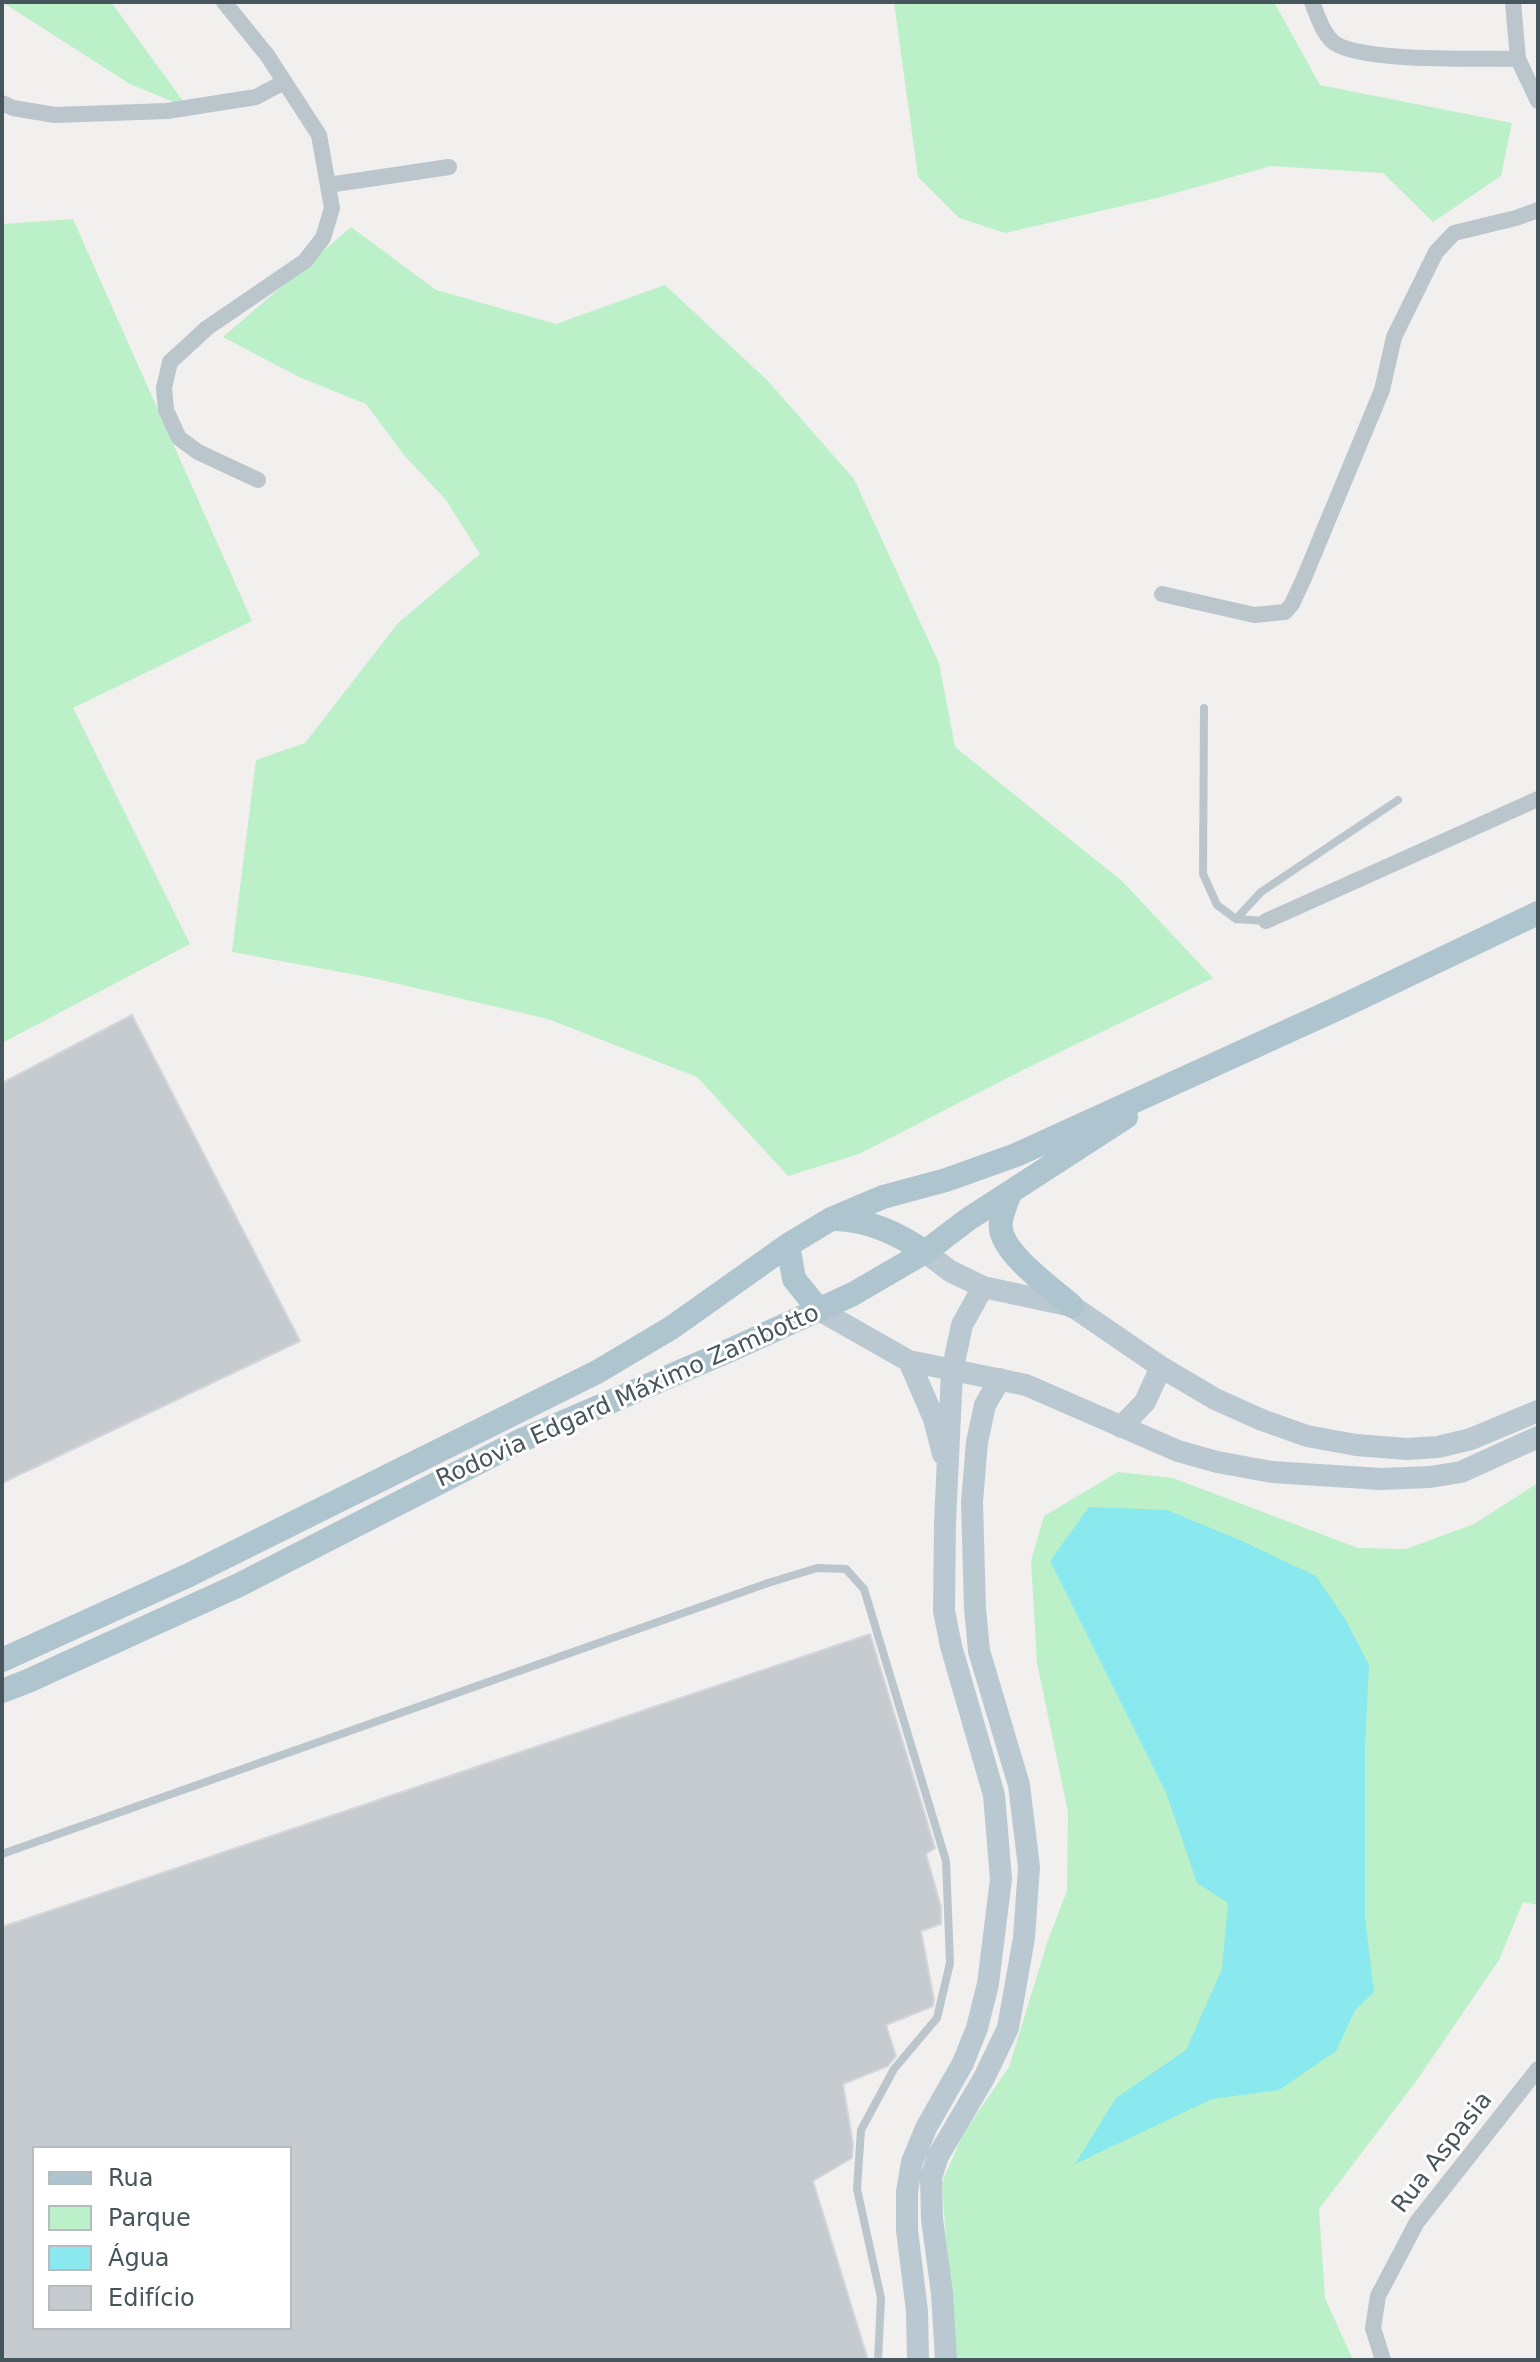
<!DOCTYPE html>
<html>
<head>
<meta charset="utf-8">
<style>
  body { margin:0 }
  #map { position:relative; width:1540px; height:2362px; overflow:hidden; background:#f2efef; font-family:"DejaVu Sans",sans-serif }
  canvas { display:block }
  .frame { position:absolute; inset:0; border:4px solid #47565d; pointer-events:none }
  .legend { position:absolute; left:32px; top:2146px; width:260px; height:184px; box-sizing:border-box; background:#fff; border:2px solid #b5bbbe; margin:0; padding:10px 14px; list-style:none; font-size:24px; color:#47565d }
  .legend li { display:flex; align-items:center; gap:16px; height:40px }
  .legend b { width:40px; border:2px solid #b5bbbe }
</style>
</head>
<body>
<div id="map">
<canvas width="1540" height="2362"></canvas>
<div class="frame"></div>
<ul class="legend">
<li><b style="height:10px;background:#aec4ce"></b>Rua</li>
<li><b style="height:22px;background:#bcf0c8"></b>Parque</li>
<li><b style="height:22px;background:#89e9ee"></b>Água</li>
<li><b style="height:22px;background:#c6cbcf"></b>Edifício</li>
</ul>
</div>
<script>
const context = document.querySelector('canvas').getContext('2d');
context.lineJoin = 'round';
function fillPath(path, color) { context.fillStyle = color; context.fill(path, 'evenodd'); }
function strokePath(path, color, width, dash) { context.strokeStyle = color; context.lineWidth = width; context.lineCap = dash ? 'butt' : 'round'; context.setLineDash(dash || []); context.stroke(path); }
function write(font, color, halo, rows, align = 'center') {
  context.font = font + ' "DejaVu Sans",sans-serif'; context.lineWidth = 6; context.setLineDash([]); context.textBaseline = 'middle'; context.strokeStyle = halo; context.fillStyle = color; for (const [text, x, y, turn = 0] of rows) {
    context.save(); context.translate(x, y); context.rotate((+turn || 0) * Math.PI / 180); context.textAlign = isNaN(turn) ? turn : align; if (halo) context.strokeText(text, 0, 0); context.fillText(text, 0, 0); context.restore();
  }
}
const green = new Path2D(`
  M2 2H111L188 108 130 84Z
  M894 2H1088L1091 4 1274 2 1320 85 1512 123 1501 176 1433 222 1383 173 1271 166 1161 197 1005 233 959 218 918 177Z
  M73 219 252 621 73 708 190 944 2 1043V224Z
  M351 227 436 290 556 324 665 285 768 381 854 479 939 663 955 747 1122 881 1213 978 1023 1070 859 1154 788 1176 697 1077 548 1019 373 978 232 952 256 760 305 743 398 623 480 554 446 500 404 455 366 404 299 377 223 337Z
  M1118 1472 1173 1478 1358 1548 1406 1549 1474 1524 1538 1483V1905L1523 1902 1499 1960 1417 2080 1319 2209 1325 2298 1353 2360H954L942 2182 964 2132 1009 2067 1047 1943 1067 1891 1068 1812 1037 1663 1031 1561 1044 1516Z`);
const water = new Path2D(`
  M1089 1507 1167 1510 1242 1541 1316 1576 1345 1619 1369 1665 1365 1747V1918L1374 1992 1355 2010 1336 2051 1279 2090 1212 2099 1075 2164 1116 2098 1186 2050 1222 1969 1228 1903 1197 1883 1167 1795 1050 1561Z`);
const building = new Path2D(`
  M132 1015 300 1341 2 1483V1083Z
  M870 1634 935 1848 926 1854 941 1907V1924L921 1931 934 2000 933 2006 886 2025 896 2056 888 2066 843 2084 853 2144 852 2158 813 2181 868 2360H2V1927ZM34 2148H290V2328H34Z`);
const lane = new Path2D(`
  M1204 708 1203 874 1217 905 1236 919 1266 921
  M1236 919 1261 892 1398 800
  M2 1854 768 1583 817 1568 846 1569 864 1589 946 1861 950 1963 937 2018 894 2069 861 2130 857 2189 881 2298 878 2360`);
const street = new Path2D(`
  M224 2 267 55 319 135 332 208 323 238 305 261 207 328 170 362 164 388 166 410 179 438 198 452 258 480
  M1312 2C1317 15 1322 31 1332 41 1355 63 1482 58 1518 59
  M1513 2 1518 59 1538 101
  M2 103 13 108 55 115 167 111 256 97 284 82
  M328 185 449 167
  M1162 594 1254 615 1285 612 1292 604 1304 578 1382 390 1394 337 1436 252 1454 233 1516 218 1538 210
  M1266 921 1538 799
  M1383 2360 1373 2328 1378 2296 1417 2222 1538 2069`);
const secondary = new Path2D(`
  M925 1252 950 1271 983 1287 1072 1306 1161 1367 1215 1399 1262 1420 1307 1436 1356 1445 1407 1449 1438 1447 1471 1439 1538 1411
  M819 1310 909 1361 1026 1385 1178 1451 1217 1462 1272 1472 1381 1479 1430 1477 1461 1472 1538 1437
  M909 1361 934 1419 943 1454
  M1121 1427 1145 1402 1161 1367
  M918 2360 917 2311 907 2230V2192L912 2162 926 2128 963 2063 977 2028 988 1984 1001 1879 994 1795 951 1646 944 1611 945 1523 952 1372 962 1325 983 1287
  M946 2360 942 2293 932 2219 931 2178 938 2156 984 2078 1008 2028 1024 1938 1029 1867 1019 1785 979 1651 975 1608 972 1502 977 1442 985 1405 1000 1379`);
const primary = new Path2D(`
  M1010 1193C1006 1205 999 1216 1001 1229 1004 1255 1053 1289 1072 1306
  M835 1219C869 1220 897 1233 925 1252
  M788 1245 794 1279 819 1310
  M2 1660 187 1576 597 1372 671 1328 788 1245 831 1219 883 1197 946 1180 1016 1155 1343 1006 1538 913
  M2 1691 28 1681 239 1585 522 1440 735 1348 853 1294 925 1252 967 1220 1126 1117`);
const streetNames = [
  ["Rodovia Edgard Máximo Zambotto",628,1397,-24],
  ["Rua Aspasia",1443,2153,-52]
];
fillPath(green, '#bcf0c8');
fillPath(water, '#89e9ee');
fillPath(building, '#c6cbcf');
strokePath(building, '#d3d6db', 2);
strokePath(lane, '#bac6cc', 8);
strokePath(street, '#bac6cc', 16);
strokePath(secondary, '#bac9d1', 22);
strokePath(primary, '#aec4ce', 24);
write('24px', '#47565d', '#fff', streetNames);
</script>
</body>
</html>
